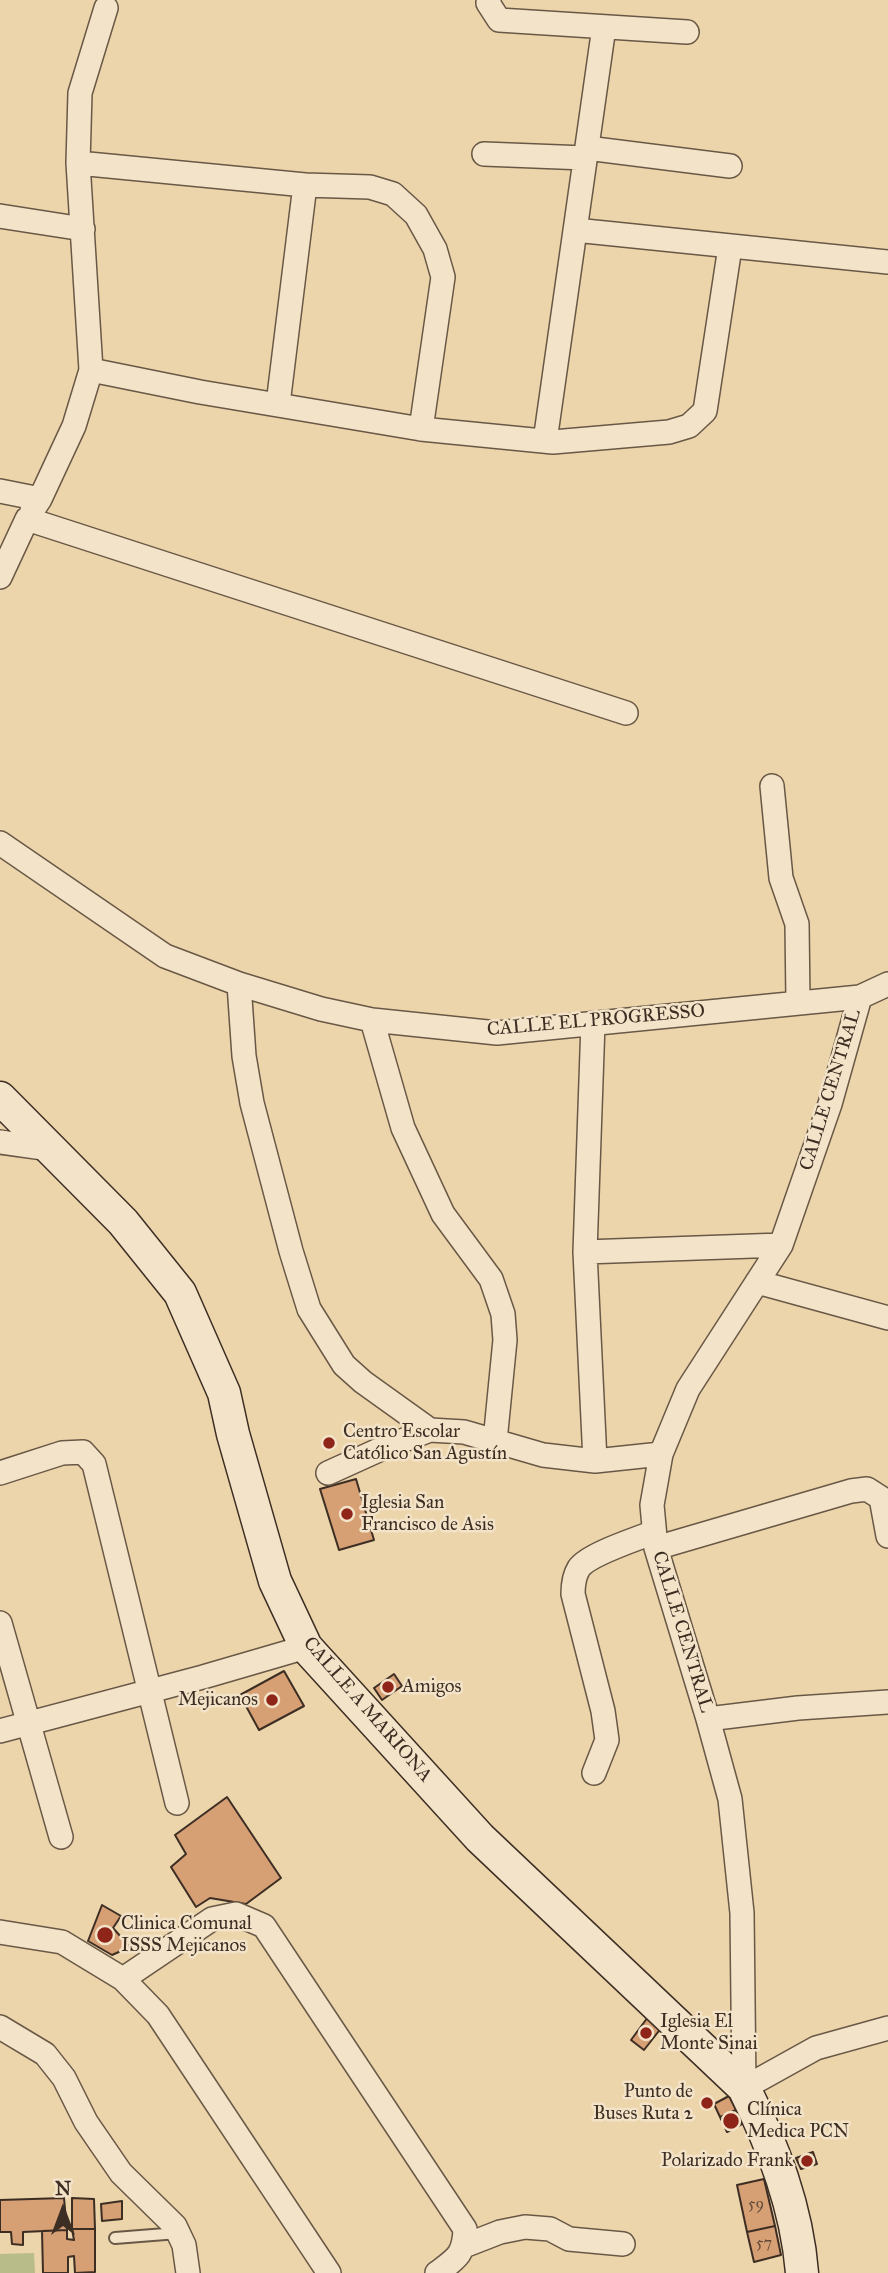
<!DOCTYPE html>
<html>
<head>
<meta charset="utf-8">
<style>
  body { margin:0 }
  #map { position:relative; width:888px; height:2273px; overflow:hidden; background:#ecd4ab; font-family:"IM FELL Great Primer",serif }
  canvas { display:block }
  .north { position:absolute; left:28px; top:2175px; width:70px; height:70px; -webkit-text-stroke:5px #f3e3c8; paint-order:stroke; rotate:0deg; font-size:19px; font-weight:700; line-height:28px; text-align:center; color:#3d2e24 }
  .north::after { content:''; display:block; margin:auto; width:24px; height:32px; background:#3d2e24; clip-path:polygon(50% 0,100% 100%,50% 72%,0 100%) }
</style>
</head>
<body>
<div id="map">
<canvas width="888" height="2273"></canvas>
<div class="north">N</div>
</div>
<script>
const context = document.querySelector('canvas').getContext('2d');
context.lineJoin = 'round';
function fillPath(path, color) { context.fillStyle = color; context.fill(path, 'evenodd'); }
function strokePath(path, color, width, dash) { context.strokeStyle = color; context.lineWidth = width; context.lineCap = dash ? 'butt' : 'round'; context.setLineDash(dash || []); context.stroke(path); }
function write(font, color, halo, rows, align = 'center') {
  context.font = font + ' "IM FELL Great Primer",serif'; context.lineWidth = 5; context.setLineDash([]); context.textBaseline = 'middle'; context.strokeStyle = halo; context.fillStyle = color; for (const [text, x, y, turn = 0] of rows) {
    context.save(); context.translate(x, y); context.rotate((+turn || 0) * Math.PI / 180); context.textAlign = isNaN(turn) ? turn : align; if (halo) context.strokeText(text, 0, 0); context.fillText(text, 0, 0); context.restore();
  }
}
const green = new Path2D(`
  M34 2253 35 2273H0V2254Z`);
const building = new Path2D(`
  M356 1479 374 1540 339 1550 320 1489Z
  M284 1671 304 1706 259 1730 240 1695Z
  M394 1674 402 1686 382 1700 374 1688Z
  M227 1797 281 1878 246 1904 210 1898 196 1907 171 1867 186 1854 175 1835Z
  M102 1905 121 1916 113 1928 130 1947 112 1955 88 1941Z
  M648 2017 662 2027 644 2050 631 2040Z
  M729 2096 736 2110 720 2117 714 2104Z
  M736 2110 742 2124 727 2132 720 2117Z
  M813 2152 817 2164 801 2169 796 2158Z
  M764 2179 775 2226 747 2232 737 2185Z
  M64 2198 67 2230 23 2232V2245L12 2244 11 2232H0V2200Z
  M72 2198 94 2199 95 2229H72Z
  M122 2201V2219L102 2221 101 2204Z
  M775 2226 781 2255 754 2262 747 2232Z
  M72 2229H95V2272L75 2273 74 2256 68 2257V2273H43L42 2231 67 2230V2239L74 2240Z`);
const service = new Path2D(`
  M115 2238 178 2233`);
const minor = new Path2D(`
  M489 0 488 3 499 20 687 32
  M587 148 730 166
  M484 154 585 158
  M78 163 80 93 106 8
  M0 216 83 229
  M575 230 888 262
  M91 370 78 163 305 185 370 187 393 194 416 215 435 249 443 277 421 429
  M278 404 305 185
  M545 441 604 27
  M0 491 40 499 32 511
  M40 499 74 426 91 370 200 392 421 429 553 442 669 432 689 426 705 411 730 247
  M0 577 27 519 626 713
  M772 786 781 878 797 924 798 1002
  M0 843 165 956 239 984 321 1009 372 1020 497 1033 860 997
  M239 984 244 1056 252 1103 291 1251 309 1309 344 1365 363 1382 430 1430
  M888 984 860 997 830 1104 781 1245 688 1389 661 1454 652 1505 656 1548 708 1719 730 1799 742 1913 744 2088 816 2048 888 2028
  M372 1020 403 1128 443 1214 491 1279 503 1314 505 1340 495 1441
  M0 1142 50 1149
  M585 1252 593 1023
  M757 1282 888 1318
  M595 1461 585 1252 781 1245
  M0 1473 62 1453 83 1452 94 1464 177 1803
  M328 1473 381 1449 430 1430 464 1432 543 1455 595 1461 661 1454
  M656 1548 851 1491 867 1489 881 1498 888 1536
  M0 1623 61 1837
  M708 1719 798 1708 888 1702
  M0 1731 203 1677 306 1647
  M594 1773 607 1740 603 1711 573 1594C573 1585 574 1576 579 1568 589 1554 637 1539 654 1532
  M0 1932 62 1942 123 1979 158 2015 329 2273
  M123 1979 212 1919 236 1914 264 1926 465 2229C464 2255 457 2258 437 2273
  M0 2027 45 2054 64 2078 86 2122 121 2173 175 2226 184 2245 188 2273
  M464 2246 500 2232 525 2227 550 2229 569 2239 623 2244`);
const secondary = new Path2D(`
  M0 1098 123 1222 180 1293 224 1393 233 1434 275 1581 306 1647 480 1838 744 2088C773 2146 797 2208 802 2273`);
const markers = [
  [329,1443,7,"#8f2418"],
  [347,1514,7,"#8f2418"],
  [388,1687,7,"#8f2418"],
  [272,1700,7,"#8f2418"],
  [105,1935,9,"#8f2418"],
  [646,2033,7,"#8f2418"],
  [707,2103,7,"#8f2418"],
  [731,2121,9,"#8f2418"],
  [807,2161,7,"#8f2418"]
];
const numberNames = [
  ["59",756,2205],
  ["57",764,2244]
];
const streetNames = [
  ["CALLE EL PROGRESSO",596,1021,-5],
  ["CALLE CENTRAL",831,1090,-73],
  ["CALLE CENTRAL",682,1632,73],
  ["CALLE A MARIONA",367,1710,49]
];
const poiNames = [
  ["Centro Escolar",343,1432],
  ["Católico San Agustín",343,1454],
  ["Iglesia San",361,1503],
  ["Francisco de Asis",361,1525],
  ["Amigos",402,1687],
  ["Mejicanos",258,1700,"right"],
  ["Clinica Comunal",121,1924],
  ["ISSS Mejicanos",121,1946],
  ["Iglesia El",660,2022],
  ["Monte Sinai",660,2044],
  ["Punto de",693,2092,"right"],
  ["Buses Ruta 2",693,2114,"right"],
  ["Clínica",747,2110],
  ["Medica PCN",747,2132],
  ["Polarizado Frank",793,2161,"right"]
];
fillPath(green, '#b8bc88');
fillPath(building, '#d69f74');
strokePath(building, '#3d2e24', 2);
strokePath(service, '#695846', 14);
strokePath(minor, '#695846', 26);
strokePath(secondary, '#3d2e24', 35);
strokePath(service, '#f3e3c8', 10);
strokePath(minor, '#f3e3c8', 23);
strokePath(secondary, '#f3e3c8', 32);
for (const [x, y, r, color] of markers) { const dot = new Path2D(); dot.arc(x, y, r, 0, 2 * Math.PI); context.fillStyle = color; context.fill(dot); strokePath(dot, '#f3e3c8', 2.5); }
write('16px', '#634a38', null, numberNames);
write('19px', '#3d2e24', '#f3e3c8', streetNames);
write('19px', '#3d2e24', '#f3e3c8', poiNames, 'left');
</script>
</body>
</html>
